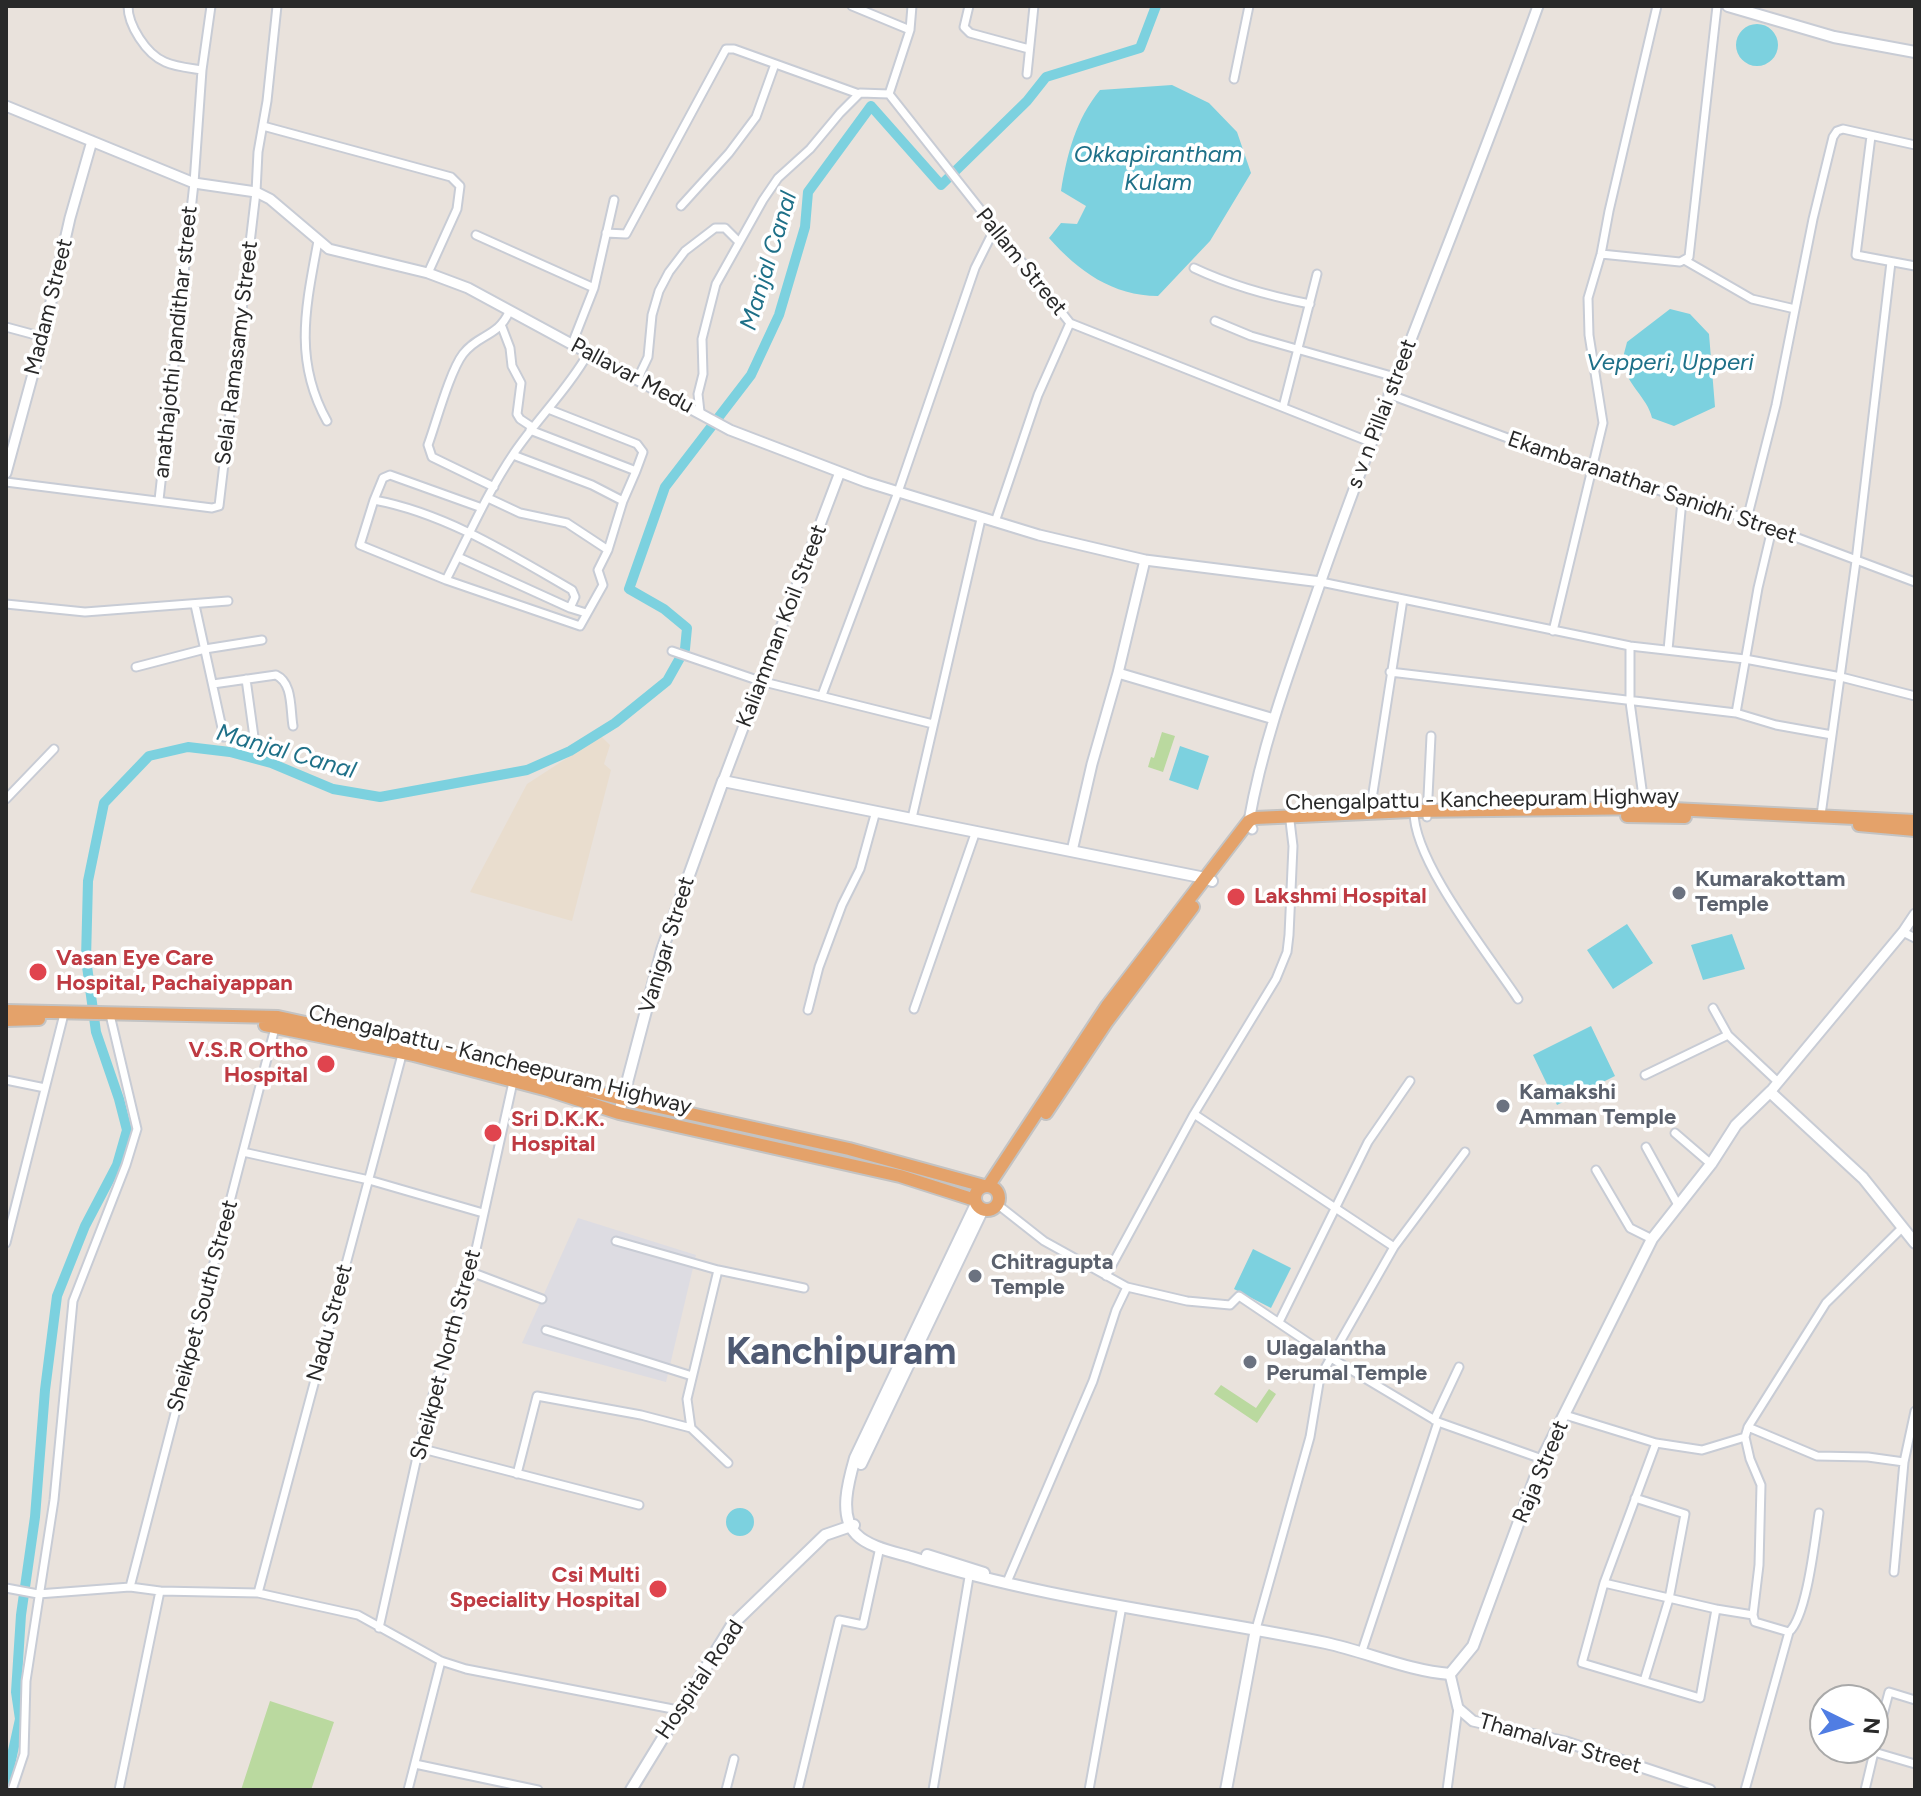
<!DOCTYPE html>
<html>
<head>
<meta charset="utf-8">
<style>
  body { margin:0 }
  #map { position:relative; width:1921px; height:1796px; overflow:hidden; background:#e9e2dc; font-family:Figtree,sans-serif }
  canvas { display:block }
  .frame { position:absolute; inset:0; border:8px solid #292929; pointer-events:none }
  .north { position:absolute; left:1809px; top:1684px; width:80px; height:80px; box-sizing:border-box; background:#fff; border:2px solid #a9a9a9; border-radius:50%; rotate:95deg; font-size:22px; font-weight:700; line-height:32px; text-align:center; color:#292929 }
  .north::after { content:''; display:block; margin:auto; width:28px; height:36px; background:#507de3; clip-path:polygon(50% 0,100% 100%,50% 72%,0 100%) }
</style>
</head>
<body>
<div id="map">
<canvas width="1921" height="1796"></canvas>
<div class="frame"></div>
<div class="north">N</div>
</div>
<script>
const context = document.querySelector('canvas').getContext('2d');
context.lineJoin = 'round';
function fillPath(path, color) { context.fillStyle = color; context.fill(path, 'evenodd'); }
function strokePath(path, color, width, dash) { context.strokeStyle = color; context.lineWidth = width; context.lineCap = dash ? 'butt' : 'round'; context.setLineDash(dash || []); context.stroke(path); }
function write(font, color, halo, rows, align = 'center') {
  context.font = font + ' Figtree,sans-serif'; context.lineWidth = 7; context.setLineDash([]); context.textBaseline = 'middle'; context.strokeStyle = halo; context.fillStyle = color; for (const [text, x, y, turn = 0] of rows) {
    context.save(); context.translate(x, y); context.rotate((+turn || 0) * Math.PI / 180); context.textAlign = isNaN(turn) ? turn : align; if (halo) context.strokeText(text, 0, 0); context.fillText(text, 0, 0); context.restore();
  }
}
const industrial = new Path2D(`
  M578 1218 696 1255 666 1382 522 1343Z`);
const education = new Path2D(`
  M601 736 610 745 604 764 611 770 572 921 470 892 527 784Z`);
const green = new Path2D(`
  M1162 732 1175 736 1163 772 1148 767 1151 757 1154 758Z
  M1221 1385 1256 1408 1269 1389 1276 1394 1257 1423 1214 1394Z
  M270 1701 334 1722 311 1790H241Z`);
const water = new Path2D(`
  M1736 45a21 21 0 1 1 42 0a21 21 0 1 1-42 0Z
  M1172 85 1209 103 1237 132 1251 173 1210 241 1158 296C1113 296 1078 271 1049 238L1061 223 1077 224 1086 206 1061 191C1067 154 1076 119 1100 90Z
  M1670 309 1690 314 1709 334 1715 407 1674 426 1652 418C1648 398 1624 382 1623 361 1623 355 1626 347 1627 342Z
  M1180 746 1209 756 1198 790 1169 780Z
  M1627 924 1653 963 1613 989 1587 950Z
  M1732 934 1745 969 1703 980 1691 945Z
  M1591 1026 1615 1076 1557 1105 1533 1055Z
  M1253 1249 1291 1268 1271 1308 1234 1289Z
  M726 1522a14 14 0 1 1 28 0a14 14 0 1 1-28 0Z`);
const canal = new Path2D(`
  M6 1783 20 1719 16 1692 21 1615 35 1517 45 1390 57 1296 85 1226 117 1165 127 1130 119 1099 96 1032 86 959 88 881 104 803 149 756 188 747 230 752 271 763 333 789 380 797 527 770 570 751 615 723 667 681 685 649 687 628 664 609 629 589 665 487 751 375 779 315 805 227 808 192 871 106 941 185 1027 101 1046 77 1140 48 1156 6`);
const minor = new Path2D(`
  M128 6C128 25 146 54 165 62 176 67 190 68 202 70
  M852 6 910 30
  M912 6 910 30 889 94 1070 323 1370 442
  M969 6 964 27 970 33 1029 49
  M1027 74 1034 6
  M1234 79 1249 6
  M263 126 451 177 460 186 457 209 428 273
  M1871 136 1856 255 1915 266
  M681 206 729 153 756 117 775 64
  M606 233 626 234 726 49H734L859 94
  M476 235 594 288 572 344
  M318 241C306 306 293 360 327 421
  M1601 254 1680 262 1689 257 1717 6
  M1686 261 1752 299 1795 309
  M1194 268C1232 286 1269 296 1310 304
  M594 288 614 200
  M1215 321 1251 336 1395 377
  M6 327 43 337
  M502 327 510 348 512 366 521 383 517 414 520 419 532 427
  M638 378 648 357 652 315 659 291 669 272 685 251 715 228H725L739 242
  M1388 394 1592 469 1747 519 1915 582
  M1283 407 1317 274
  M548 409 637 444 643 452 636 471
  M700 412 698 394 703 374 702 339 716 284 763 200 778 178 810 149 840 113 860 93 889 94
  M530 430 636 471 623 501 608 550 598 570 603 585 580 626 446 580C468 537 487 493 514 453 538 418 568 389 589 352
  M513 455 592 485 623 501
  M6 482 212 508 219 506 256 192 258 152 267 101 277 6
  M494 487 432 457 428 445C436 423 450 371 463 354 478 334 498 337 509 312
  M488 498 520 513 567 523 608 550
  M159 500 194 183 202 70 211 6
  M374 500C445 513 510 554 572 590L575 597 570 608
  M1747 519 1776 405 1813 219 1833 137 1837 131 1843 129 1915 145
  M995 522 1038 395 1070 323
  M458 557 570 608 586 613
  M446 580 360 545 374 500 383 478 390 475 482 508
  M1321 582 1630 646 1745 659 1841 677 1915 696
  M6 604 85 612 228 601
  M195 605 224 737
  M1553 631 1603 423 1589 335 1588 298 1601 254 1609 211 1657 6
  M1630 646V702L1645 811
  M1668 650 1682 500
  M672 651 760 681 933 724
  M136 667 205 649 262 640
  M1390 672 1736 713 1776 725 1832 735
  M246 679 254 737
  M213 684 276 675C293 683 290 708 293 726
  M822 695 898 492 975 268 994 230
  M1736 713 1758 588 1772 529
  M6 799 54 749
  M1414 811C1413 861 1489 955 1518 999
  M1370 812 1403 599
  M1821 815 1856 561 1891 262
  M1427 817 1431 736
  M912 818 981 519
  M1903 932 1915 938
  M1713 1008 1728 1035 1778 1082
  M914 1009 976 831
  M808 1010 819 967 842 905 860 869 876 811
  M1645 1075 1728 1035
  M6 1080 45 1088
  M1194 1114 1394 1247
  M1675 1133 1711 1164
  M1646 1147 1678 1205
  M243 1152 369 1180 483 1213
  M1596 1170 1630 1228 1652 1239
  M997 1204 1044 1241 1127 1287
  M616 1241 718 1270 804 1288
  M6 1243 63 1018
  M718 1270 687 1399 691 1428 728 1463
  M471 1272 542 1299
  M1106 1276 1194 1114 1276 979 1287 952 1289 935 1293 846 1290 821
  M1279 1322 1368 1142 1410 1081
  M546 1330 692 1376
  M1565 1415 1656 1443 1702 1450 1745 1437
  M1434 1420 1459 1367
  M1748 1427 1817 1456 1868 1457 1904 1462
  M1656 1443 1604 1583 1582 1663 1700 1698 1716 1609 1753 1615 1755 1622 1789 1632 1745 1790
  M419 1448 639 1505
  M517 1474 537 1396 641 1415 691 1428
  M1635 1498 1685 1514 1669 1599 1644 1681
  M1894 1572 1904 1462 1915 1411
  M1007 1582 1093 1381 1116 1310 1127 1287 1187 1301 1230 1305 1239 1296 1331 1358 1438 1422 1542 1459
  M1604 1583 1716 1609
  M130 1587 276 1024
  M6 1588 38 1594 130 1587 160 1591 258 1593 358 1615 441 1661 466 1669 678 1710
  M258 1593 403 1051
  M1753 1615 1759 1565 1761 1485 1750 1459 1745 1437 1748 1427 1826 1303 1903 1227
  M379 1628 419 1448 441 1365 469 1281 513 1082
  M1256 1629 1310 1437 1320 1377 1394 1247 1465 1152
  M1789 1632C1807 1616 1815 1539 1819 1513
  M1362 1651 1438 1422
  M1915 1700 1889 1692 1874 1749V1752L1915 1764
  M415 1764 538 1790
  M12 1790 24 1754 26 1681 54 1500 73 1301 126 1165 137 1129 111 1019
  M119 1790 160 1591
  M408 1790 441 1661
  M726 1790 734 1759
  M798 1790 839 1620 863 1625 880 1547
  M933 1790 970 1571
  M1089 1790 1122 1606
  M1447 1790 1458 1708
  M1865 1790 1874 1752`);
const tertiary = new Path2D(`
  M6 106 194 183 256 192 270 199 329 249 428 273 468 288 730 430 866 482 1039 535 1145 560 1321 582
  M6 473 43 337 70 218 92 141
  M1118 673 1145 560
  M723 781 840 472
  M1252 829 1249 821C1264 735 1296 654 1324 572 1391 382 1470 196 1538 6
  M1072 851 1092 764 1118 673 1274 719
  M1770 1092 1903 932 1915 914
  M1450 1674 1458 1708 1473 1721 1566 1742 1710 1790`);
const secondary = new Path2D(`
  M1728 6 1834 37 1915 52
  M619 1113 662 950 723 781 1205 878 1212 881
  M976 1204 855 1458C849 1479 838 1516 856 1534 868 1547 894 1552 911 1557 1044 1600 1189 1615 1326 1643 1367 1652 1409 1671 1450 1674L1473 1646 1542 1459 1652 1239 1711 1164 1736 1125 1770 1092 1863 1178 1915 1243
  M861 1464 983 1209
  M927 1555 984 1573
  M631 1790 732 1625 825 1535 854 1525
  M1226 1790 1256 1629`);
const trunk = new Path2D(`
  M1627 816 1685 817
  M1859 825 1915 830
  M6 1011 278 1017 415 1047 623 1099 849 1149 984 1186
  M6 1020 39 1019
  M265 1025 414 1055 548 1090 619 1113 900 1176 975 1200
  M1046 1113 1106 1023 1193 907
  M989 1185 1107 1006 1249 821 1255 818 1411 811 1653 808 1915 821
  M975 1198a12 12 0 1 1 24 0a12 12 0 1 1-24 0Z`);
const markers = [
  [1679,893,8,"#6b7280"],
  [1236,897,10,"#e0444e"],
  [38,972,10,"#e0444e"],
  [326,1064,10,"#e0444e"],
  [1503,1106,8,"#6b7280"],
  [493,1133,10,"#e0444e"],
  [975,1276,8,"#6b7280"],
  [1250,1362,8,"#6b7280"],
  [658,1589,10,"#e0444e"]
];
const streetNames = [
  ["Pallam Street",1021,262,51],
  ["Madam Street",49,307,-76],
  ["anathajothi pandithar street",176,342,-84],
  ["Selai Ramasamy Street",237,353,-83],
  ["Pallavar Medu",632,376,28],
  ["s v n Pillai street",1382,414,-69],
  ["Ekambaranathar Sanidhi Street",1652,488,19],
  ["Kaliamman Koil Street",782,626,-69],
  ["Chengalpattu - Kancheepuram Highway",1482,800,-1],
  ["Vanigar Street",667,945,-73],
  ["Chengalpattu - Kancheepuram Highway",500,1060,14],
  ["Sheikpet South Street",203,1306,-75],
  ["Nadu Street",330,1323,-75],
  ["Sheikpet North Street",446,1355,-75],
  ["Raja Street",1541,1472,-67],
  ["Hospital Road",700,1680,-56],
  ["Thamalvar Street",1560,1744,16]
];
const worshipNames = [
  ["Kumarakottam",1695,880],
  ["Temple",1695,905],
  ["Kamakshi",1519,1093],
  ["Amman Temple",1519,1118],
  ["Chitragupta",991,1263],
  ["Temple",991,1288],
  ["Ulagalantha",1266,1349],
  ["Perumal Temple",1266,1374]
];
const healthNames = [
  ["Lakshmi Hospital",1254,897],
  ["Vasan Eye Care",56,959],
  ["Hospital, Pachaiyappan",56,984],
  ["V.S.R Ortho",308,1051,"right"],
  ["Hospital",308,1076,"right"],
  ["Sri D.K.K.",511,1120],
  ["Hospital",511,1145],
  ["Csi Multi",640,1576,"right"],
  ["Speciality Hospital",640,1601,"right"]
];
const waterNames = [
  ["Okkapirantham",1158,155],
  ["Kulam",1158,183],
  ["Manjal Canal",769,261,-73],
  ["Vepperi, Upperi",1670,363],
  ["Manjal Canal",286,752,16]
];
const townNames = [
  ["Kanchipuram",841,1353]
];
fillPath(industrial, '#dddce2');
fillPath(education, '#e9ddce');
fillPath(green, '#bad99f');
fillPath(water, '#7cd1df');
strokePath(canal, '#7cd1df', 10);
strokePath(minor, '#c8ccd5', 11);
strokePath(tertiary, '#c8ccd5', 13);
strokePath(secondary, '#c8ccd5', 14);
strokePath(trunk, '#c3c3c3', 16);
strokePath(minor, '#fff', 7);
strokePath(tertiary, '#fff', 9);
strokePath(secondary, '#fff', 10);
strokePath(trunk, '#e4a26a', 12);
for (const [x, y, r, color] of markers) { const dot = new Path2D(); dot.arc(x, y, r, 0, 2 * Math.PI); context.fillStyle = color; context.fill(dot); strokePath(dot, '#fff', 3); }
write('22px', '#292929', '#fff', streetNames);
write('bold 22px', '#5b616d', '#fff', worshipNames, 'left');
write('bold 22px', '#be3a42', '#fff', healthNames, 'left');
write('italic 24px', '#1e7088', '#fff', waterNames);
write('bold 38px', '#4f5a73', '#fff', townNames);
</script>
</body>
</html>
